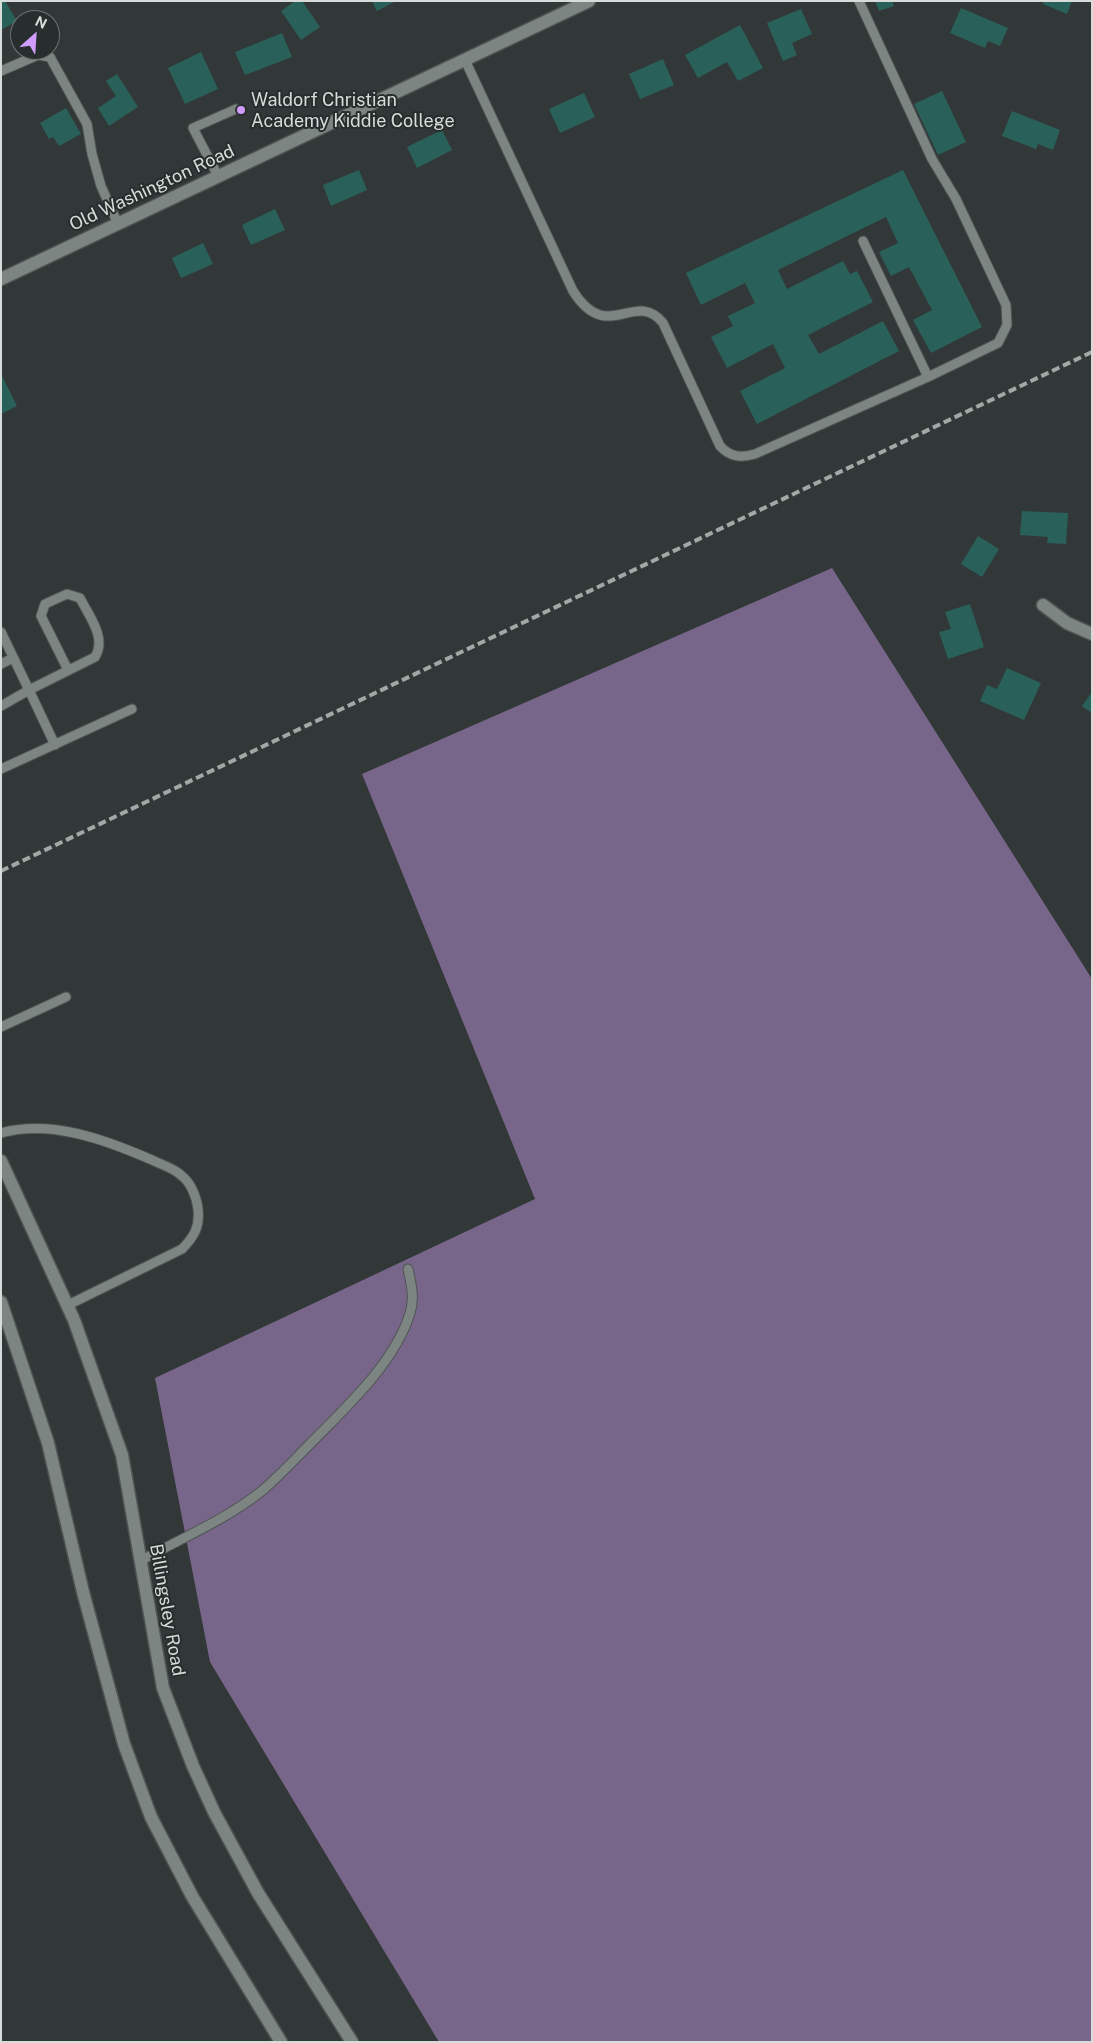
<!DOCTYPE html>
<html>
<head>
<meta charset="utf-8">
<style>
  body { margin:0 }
  #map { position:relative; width:1093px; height:2043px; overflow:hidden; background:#323837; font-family:"Public Sans",sans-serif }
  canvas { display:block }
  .frame { position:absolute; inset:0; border:2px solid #d7dbda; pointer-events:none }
  .north { position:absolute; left:10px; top:10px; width:50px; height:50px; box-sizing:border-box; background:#282e2d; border:1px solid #6e7372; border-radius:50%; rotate:26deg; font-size:14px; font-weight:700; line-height:20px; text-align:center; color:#d7dbda }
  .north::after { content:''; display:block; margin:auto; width:18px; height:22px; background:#d09dff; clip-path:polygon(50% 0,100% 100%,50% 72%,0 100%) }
</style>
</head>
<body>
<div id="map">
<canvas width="1093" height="2043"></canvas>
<div class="frame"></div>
<div class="north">N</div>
</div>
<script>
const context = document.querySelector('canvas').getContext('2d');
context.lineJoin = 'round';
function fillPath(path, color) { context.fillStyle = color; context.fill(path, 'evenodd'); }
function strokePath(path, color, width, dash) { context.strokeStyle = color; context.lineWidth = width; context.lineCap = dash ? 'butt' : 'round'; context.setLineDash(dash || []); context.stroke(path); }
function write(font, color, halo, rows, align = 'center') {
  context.font = font + ' "Public Sans",sans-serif'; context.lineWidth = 4; context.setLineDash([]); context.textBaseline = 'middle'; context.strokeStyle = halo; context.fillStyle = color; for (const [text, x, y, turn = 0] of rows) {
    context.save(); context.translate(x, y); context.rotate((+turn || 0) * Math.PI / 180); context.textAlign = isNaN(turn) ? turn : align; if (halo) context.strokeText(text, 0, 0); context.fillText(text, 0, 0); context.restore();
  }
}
const forest = new Path2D(`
  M832 568 1092 979V2042H439L210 1662 155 1378 535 1199 362 774Z`);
const building = new Path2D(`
  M1 1H5L17 21 1 30Z
  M295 1H302L320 27 301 40 281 11Z
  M372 1H396L377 11Z
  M875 1H892L894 6 879 11Z
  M1044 1H1072L1067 14 1043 4Z
  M961 8 1008 28 1000 46 988 41 985 48 950 33Z
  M801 9 812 34 792 43 797 55 783 61 767 23Z
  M740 25 763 68 738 81 727 62 698 78 685 55Z
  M282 33 292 57 245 75 235 52Z
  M201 52 218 89 185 104 168 68Z
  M663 59 674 85 640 99 629 74Z
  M117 74 138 107 109 126 98 108 116 96 106 81Z
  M942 91 966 142 938 155 914 104Z
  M584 93 595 117 560 133 549 109Z
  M66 108 81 134 59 146 53 137 49 139 40 123Z
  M1012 111 1060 130 1053 150 1038 144 1036 149 1002 136Z
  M442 130 452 150 417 168 407 147Z
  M359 170 367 190 331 206 323 185Z
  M903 170 982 327 931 353 913 320 932 310 909 267 891 276 879 252 898 243 886 217 778 270 787 289 843 261 850 274 857 271 873 302 808 335 819 354 883 321 899 351 757 424 740 391 785 368 773 344 727 368 711 337 733 326 728 316 755 303 745 283 701 305 686 273Z
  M275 209 285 230 251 245 242 225Z
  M203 243 213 264 181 278 172 258Z
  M1 374 17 406 1 414Z
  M1022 511 1068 513 1066 544 1047 543 1048 537 1020 535Z
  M978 536 999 549 982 577 961 564Z
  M970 604 984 647 948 659 939 632 951 629 945 612Z
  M1007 668 1041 683 1024 720 980 701 987 685 997 689Z
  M1092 692V713L1082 706Z`);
const service = new Path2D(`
  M859 1 932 159 956 199 1006 305 1007 325 998 343 928 377
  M465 60 573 291C608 346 635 288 663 323L720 446C730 457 741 458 755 454L928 377 863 241
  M1 71 38 55 50 57 87 124 92 154 101 186 118 224
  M218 176 193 128 236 109
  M1 632 29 690 1 706
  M1 664 13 658
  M55 745 29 690 95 657C107 638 89 616 80 598L67 594 45 604 41 616 68 670
  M1 769 132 709
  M1 1027 66 997
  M1 1133C51 1119 106 1140 152 1160 162 1165 174 1168 182 1176 191 1183 197 1198 198 1209 200 1227 194 1237 182 1249L68 1305
  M142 1560C182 1538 227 1519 263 1490 279 1476 294 1460 309 1445 345 1408 395 1363 410 1313 415 1298 411 1283 408 1269`);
const minor = new Path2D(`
  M1043 605 1067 623 1092 634`);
const secondary = new Path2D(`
  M1 279 589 1
  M1 1161 74 1320 122 1455 163 1688 193 1766 214 1812 258 1893 352 2042
  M1 1302 48 1443 83 1592 124 1744 151 1817 192 1896 281 2042`);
const rail = new Path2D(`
  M1 871 1092 352`);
const markers = [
  [241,110,5,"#d09dff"]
];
const poiNames = [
  ["Waldorf Christian",251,100],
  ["Academy Kiddie College",251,121]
];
const streetNames = [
  ["Old Washington Road",152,188,-25],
  ["Billingsley Road",167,1610,80]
];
fillPath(forest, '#78668a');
fillPath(building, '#29615a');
strokePath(service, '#4f5453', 11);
strokePath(minor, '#4f5453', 15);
strokePath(secondary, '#4f5453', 15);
strokePath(service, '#7d8583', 9);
strokePath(minor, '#7d8583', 12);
strokePath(secondary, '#7d8583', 12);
strokePath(rail, '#a3a8a7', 4, [8, 4]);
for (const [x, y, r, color] of markers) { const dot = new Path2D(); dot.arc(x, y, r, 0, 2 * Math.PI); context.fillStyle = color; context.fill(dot); strokePath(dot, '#282e2d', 2); }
write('18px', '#d7dbda', '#282e2d', poiNames, 'left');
write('18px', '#d7dbda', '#282e2d', streetNames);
</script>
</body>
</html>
